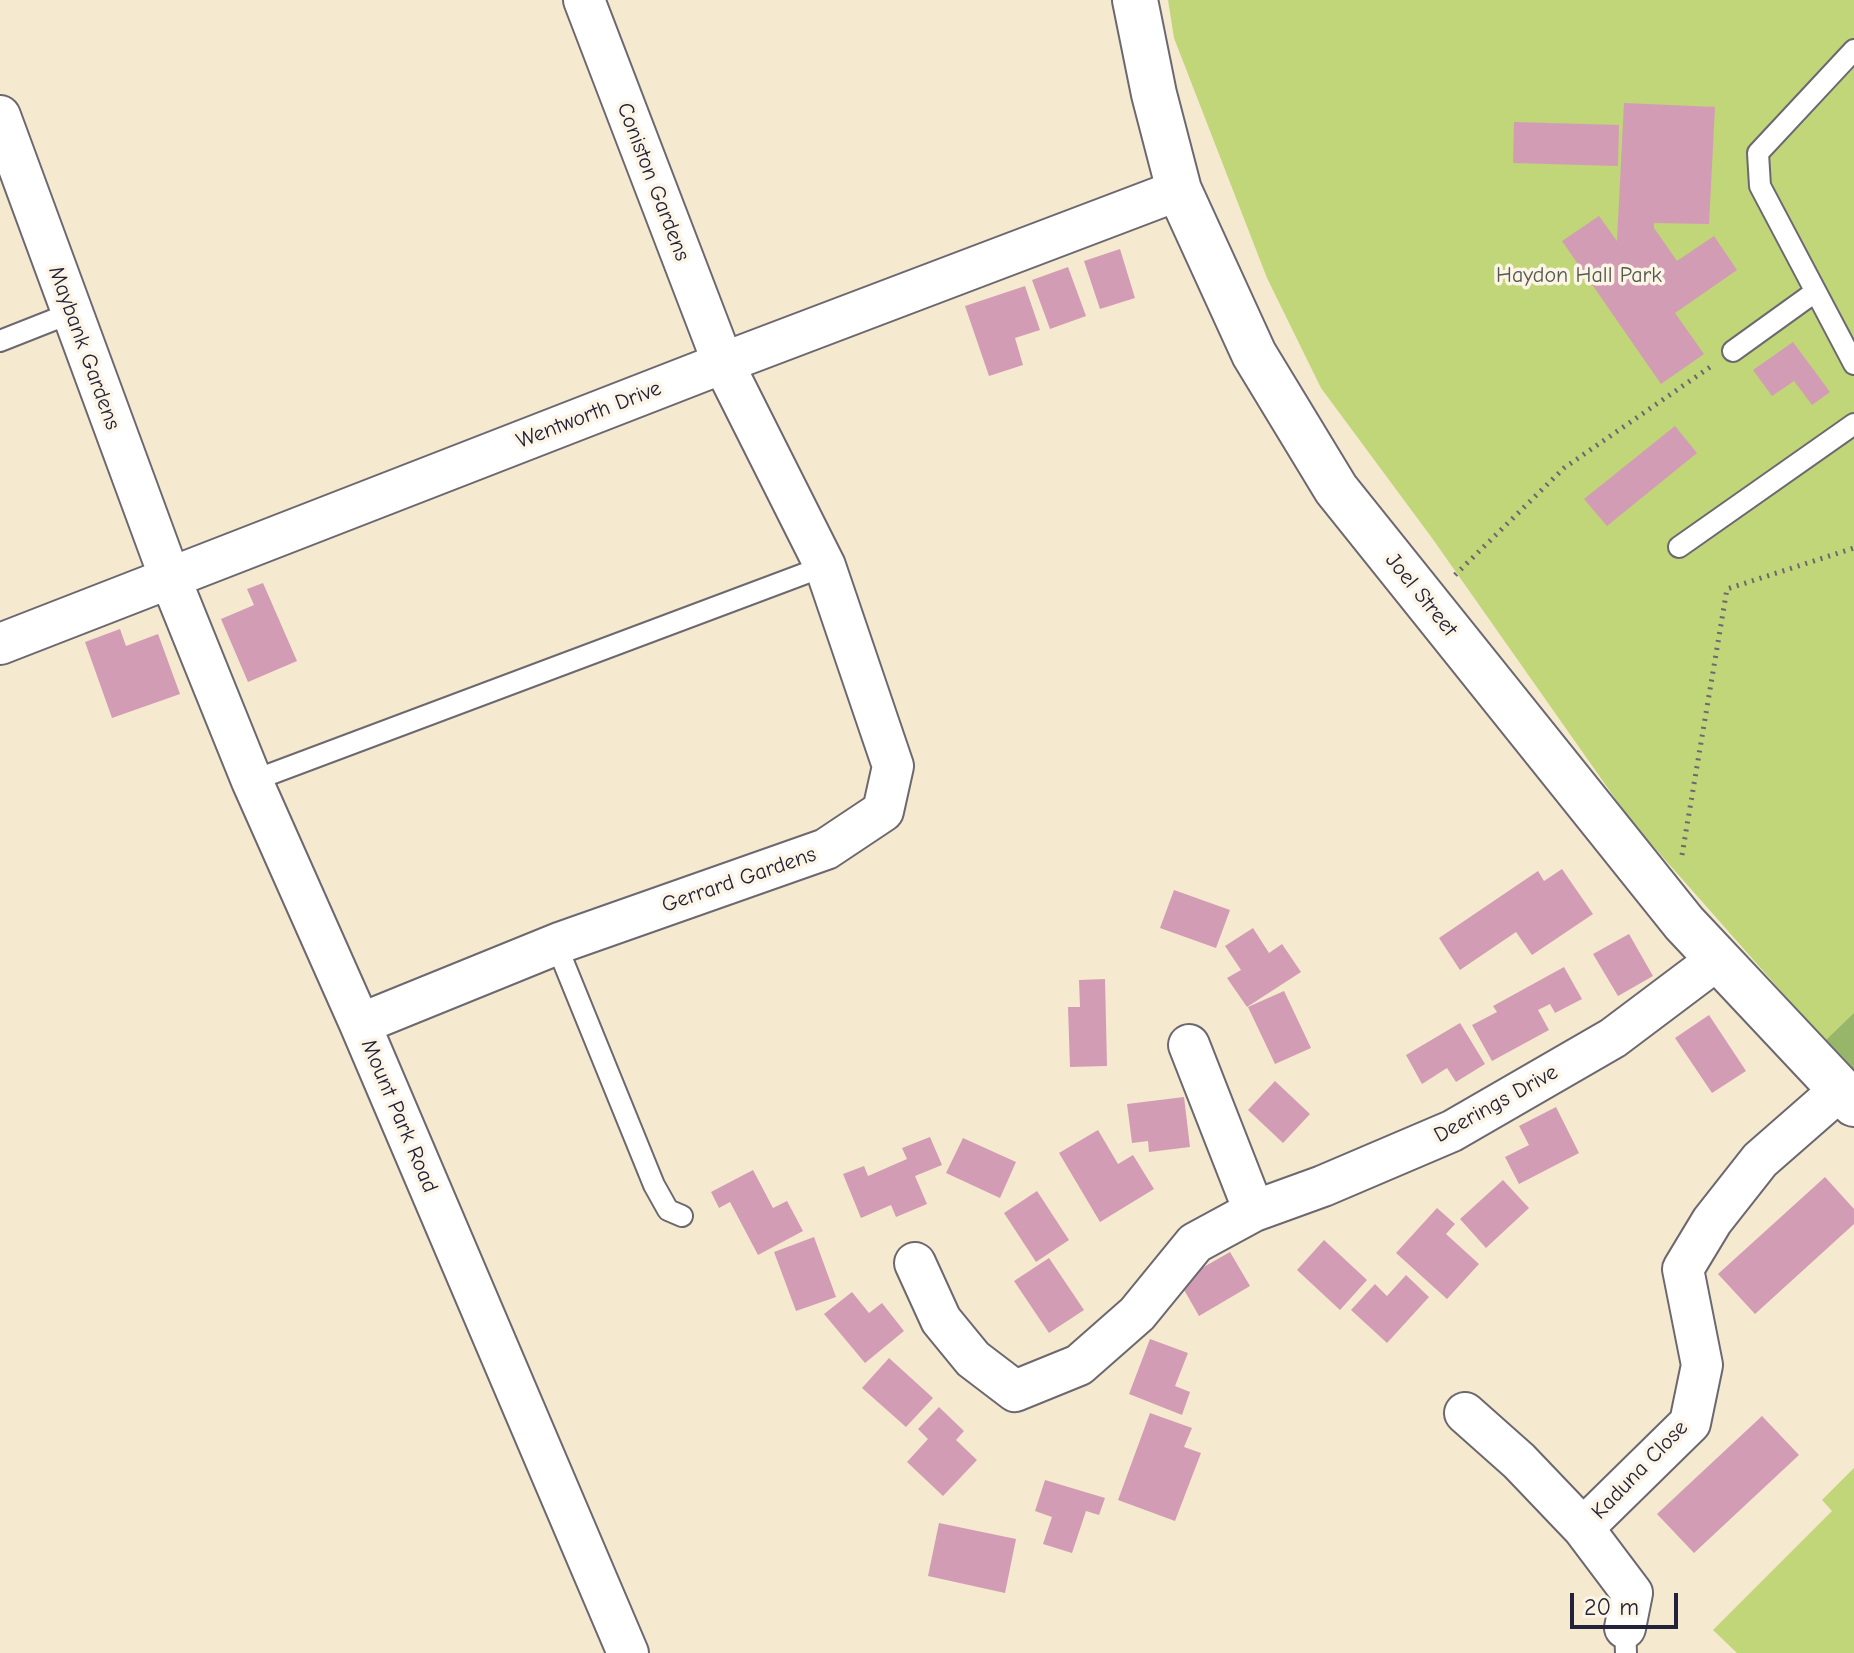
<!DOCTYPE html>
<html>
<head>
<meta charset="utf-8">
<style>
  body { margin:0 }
  #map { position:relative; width:1854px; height:1653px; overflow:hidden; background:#f5e9d0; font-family:"Comic Neue",sans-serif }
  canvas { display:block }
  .scale { position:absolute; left:1570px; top:1593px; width:108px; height:36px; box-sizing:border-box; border:4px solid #22223b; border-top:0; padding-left:10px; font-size:24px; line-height:28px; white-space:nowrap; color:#22223b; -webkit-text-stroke:6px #fcf5e5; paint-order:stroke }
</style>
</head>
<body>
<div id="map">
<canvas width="1854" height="1653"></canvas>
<div class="scale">20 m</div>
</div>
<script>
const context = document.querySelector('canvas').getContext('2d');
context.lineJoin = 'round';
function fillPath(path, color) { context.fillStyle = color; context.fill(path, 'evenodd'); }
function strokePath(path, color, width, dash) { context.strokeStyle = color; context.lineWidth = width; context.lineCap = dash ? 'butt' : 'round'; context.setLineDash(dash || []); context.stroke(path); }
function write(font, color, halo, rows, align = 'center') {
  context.font = font + ' "Comic Neue",sans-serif'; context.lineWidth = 7; context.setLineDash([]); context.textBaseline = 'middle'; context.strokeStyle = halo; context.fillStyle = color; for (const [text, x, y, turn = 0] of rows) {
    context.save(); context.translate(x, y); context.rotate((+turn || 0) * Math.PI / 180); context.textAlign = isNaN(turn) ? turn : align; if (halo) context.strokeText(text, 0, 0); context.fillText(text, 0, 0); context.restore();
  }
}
const green = new Path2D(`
  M1168 0H1854V1074L1631 821 1432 538 1321 388 1267 278 1174 38Z
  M1854 1468V1653H1737L1713 1630 1832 1511 1822 1500Z`);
const forest = new Path2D(`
  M1854 1013V1074L1824 1042Z`);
const building = new Path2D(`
  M1624 103 1715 107 1709 224 1654 223V228L1677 261 1714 236 1737 270 1675 313 1704 354 1661 384 1562 241 1599 216 1617 241Z
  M1514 122 1619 125 1618 166 1513 163Z
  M1120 249 1135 298 1100 309 1084 261Z
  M1068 267 1086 316 1050 329 1032 280Z
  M1025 286 1040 330 1015 338 1023 365 989 376 965 306Z
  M1793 342 1830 392 1812 405 1794 381 1772 396 1753 370Z
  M1675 426 1697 453 1607 526 1584 499Z
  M263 583 297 661 248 682 221 619 254 605 247 589Z
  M120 629 126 646 158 634 180 694 112 718 85 642Z
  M1562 869 1593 914 1532 955 1516 932 1460 970 1439 938 1538 871 1544 881Z
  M1174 890 1230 910 1216 948 1160 928Z
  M1253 928 1269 953 1282 944 1301 972 1247 1007 1227 978 1241 970 1225 946Z
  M1629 934 1653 976 1618 996 1593 954Z
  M1564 967 1582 999 1555 1013 1550 1004 1538 1010 1549 1030 1492 1061 1472 1025 1497 1012 1493 1006Z
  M1105 979 1107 1066 1070 1067 1068 1007H1080L1079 980Z
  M1284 991 1311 1048 1275 1064 1248 1007Z
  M1709 1015 1746 1071 1712 1093 1675 1038Z
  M1460 1023 1485 1064 1456 1082 1447 1068 1422 1084 1406 1055Z
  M1275 1081 1310 1114 1283 1143 1248 1110Z
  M1184 1097 1190 1147 1149 1152 1148 1141 1132 1143 1127 1104Z
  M1556 1107 1579 1153 1519 1184 1505 1157 1529 1145 1519 1126Z
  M1098 1130 1118 1164 1133 1155 1154 1189 1100 1222 1059 1153Z
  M930 1137 942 1165 915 1176 927 1204 896 1217 891 1205 861 1218 843 1174 864 1166 868 1176 907 1159 902 1148Z
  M963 1138 1016 1162 1000 1198 946 1173Z
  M753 1170 773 1208 787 1201 803 1231 758 1255 730 1202 719 1208 711 1192Z
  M1825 1177 1854 1209V1224L1755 1314 1718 1274Z
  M1503 1180 1529 1208 1486 1248 1460 1219Z
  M1037 1191 1069 1240 1036 1262 1004 1213Z
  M1437 1208 1455 1224 1446 1234 1479 1264 1447 1299 1396 1253Z
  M814 1237 836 1297 796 1311 774 1252Z
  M1324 1240 1367 1280 1340 1310 1297 1270Z
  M1230 1252 1250 1286 1199 1316 1179 1281Z
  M1049 1258 1084 1310 1049 1333 1014 1281Z
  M1406 1275 1429 1297 1387 1343 1351 1310 1375 1284 1387 1296Z
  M852 1292 869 1313 882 1303 904 1331 865 1363 824 1314Z
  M1150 1339 1188 1353 1175 1386 1190 1392 1182 1415 1129 1394Z
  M889 1358 933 1398 906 1427 862 1388Z
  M939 1407 964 1431 956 1440 977 1460 943 1496 907 1462 928 1439 918 1429Z
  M1150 1413 1192 1428 1184 1447 1201 1453 1175 1521 1118 1500Z
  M1762 1416 1799 1455 1694 1553 1657 1514Z
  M1045 1480 1105 1498 1099 1515 1086 1511 1072 1553 1043 1544 1052 1517 1035 1511Z
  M939 1523 1016 1539 1005 1593 928 1576Z`);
const path = new Path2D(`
  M1455 575 1564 468 1713 365
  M1682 855 1727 589 1854 548`);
const lane = new Path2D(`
  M1854 50 1758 153 1760 186 1854 364
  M0 341 71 313
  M1733 351 1815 292
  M1679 547 1854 424
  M252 781 825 566
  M556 944 654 1185 668 1210 682 1216
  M1625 1628 1626 1653`);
const street = new Path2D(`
  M0 116 170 578 252 781 360 1024 628 1653
  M0 644 723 363 1179 190
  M360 1024 562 942 826 849 883 811 893 766 825 566 723 363 584 0
  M1189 1045 1254 1211
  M915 1263 941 1320 973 1359 1015 1391 1079 1365 1137 1314 1195 1243 1254 1211 1323 1186 1452 1131 1613 1038 1718 959
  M1465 1413 1519 1461 1583 1528 1632 1593 1625 1628
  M1583 1528 1690 1423 1702 1365 1683 1269 1712 1221 1760 1160 1840 1090`);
const secondary = new Path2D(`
  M1135 0 1154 94 1179 190 1254 354 1336 489 1684 923 1854 1104`);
const streetNames = [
  ["Coniston Gardens",653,182,69],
  ["Maybank Gardens",84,348,70],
  ["Wentworth Drive",589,415,-21],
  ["Joel Street",1421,595,51],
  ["Gerrard Gardens",739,880,-19],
  ["Deerings Drive",1496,1104,-29],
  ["Mount Park Road",399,1116,67],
  ["Kaduna Close",1640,1470,-46]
];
const parkNames = [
  ["Haydon Hall Park",1579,276]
];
fillPath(green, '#c1d579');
fillPath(forest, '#98b669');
fillPath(building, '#d39cb5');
strokePath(lane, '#6c686f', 24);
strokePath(street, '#6c686f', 44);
strokePath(secondary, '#6c686f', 48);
strokePath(path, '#6c686f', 5, [2, 6]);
strokePath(lane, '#fff', 20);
strokePath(street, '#fff', 40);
strokePath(secondary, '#fff', 44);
write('22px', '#22223b', '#fcf5e5', streetNames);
write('22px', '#52584e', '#fcf5e5', parkNames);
</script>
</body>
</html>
